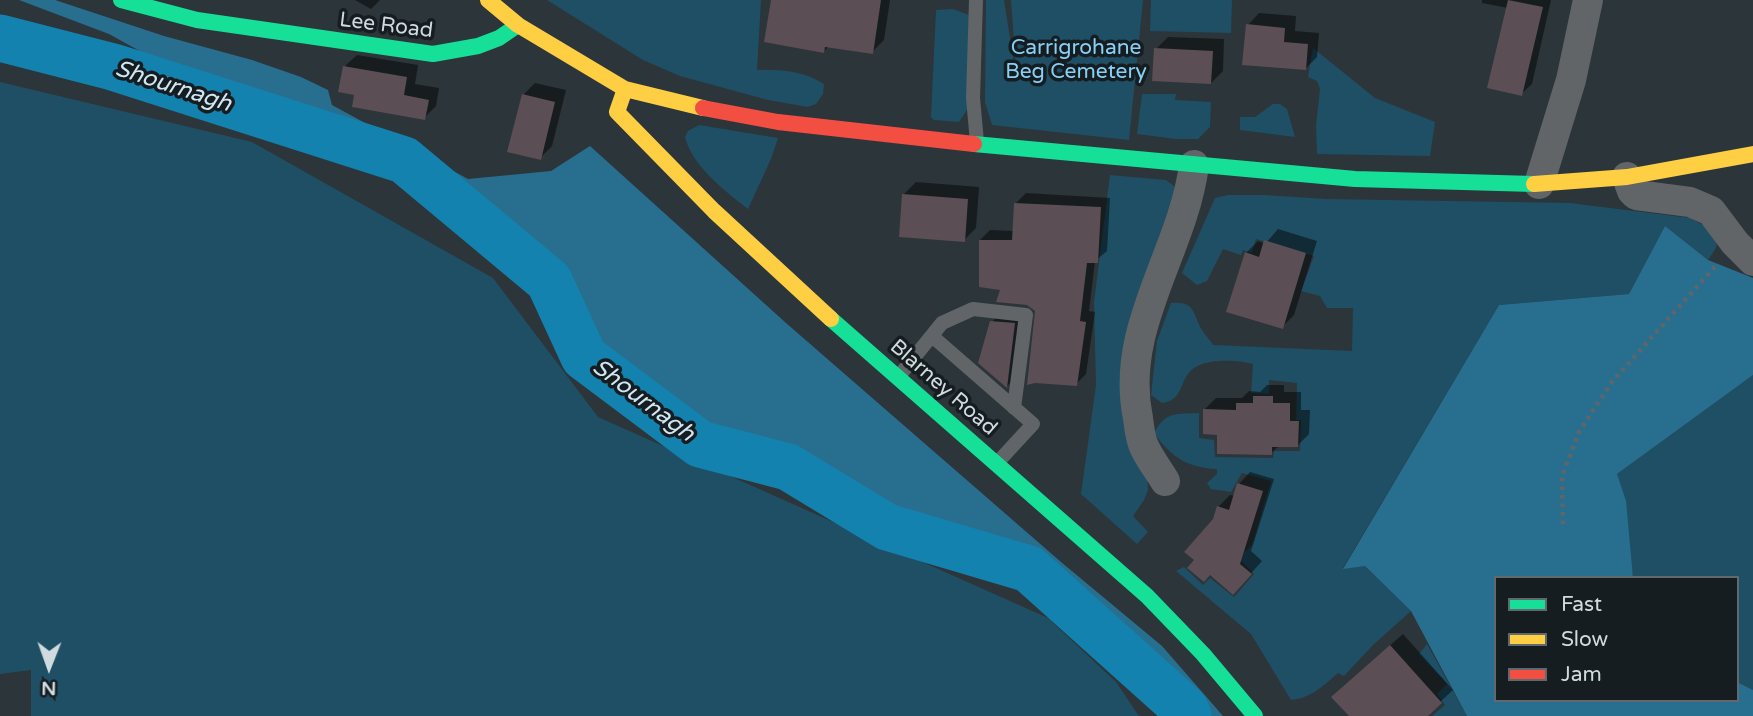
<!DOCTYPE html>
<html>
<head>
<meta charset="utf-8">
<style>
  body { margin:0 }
  #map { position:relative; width:1753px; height:716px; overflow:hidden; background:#2c353a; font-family:"Varela Round",sans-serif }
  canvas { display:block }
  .legend { position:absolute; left:1494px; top:576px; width:245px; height:126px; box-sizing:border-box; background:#151d21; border:2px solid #60696d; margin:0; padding:9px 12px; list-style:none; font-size:21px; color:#d0dbe0 }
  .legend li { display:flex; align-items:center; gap:14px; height:35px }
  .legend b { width:35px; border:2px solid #60696d }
  .north { position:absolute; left:14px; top:632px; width:70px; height:70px; -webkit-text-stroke:5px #151d21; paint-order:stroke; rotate:181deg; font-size:19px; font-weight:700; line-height:28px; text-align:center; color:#d0dbe0 }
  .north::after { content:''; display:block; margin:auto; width:24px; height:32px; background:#d0dbe0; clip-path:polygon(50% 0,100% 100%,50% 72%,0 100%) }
</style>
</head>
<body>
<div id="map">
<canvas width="1753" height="716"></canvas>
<ul class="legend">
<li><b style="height:9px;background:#16e098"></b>Fast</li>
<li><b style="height:9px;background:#ffcf43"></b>Slow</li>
<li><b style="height:9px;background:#f24e42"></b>Jam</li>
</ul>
<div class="north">N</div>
</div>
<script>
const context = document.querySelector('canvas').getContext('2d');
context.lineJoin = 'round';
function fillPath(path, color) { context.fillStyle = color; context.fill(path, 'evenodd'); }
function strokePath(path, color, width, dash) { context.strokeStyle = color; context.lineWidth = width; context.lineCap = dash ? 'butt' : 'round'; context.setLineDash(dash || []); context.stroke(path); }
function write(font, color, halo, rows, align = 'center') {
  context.font = font + ' "Varela Round",sans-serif'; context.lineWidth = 7; context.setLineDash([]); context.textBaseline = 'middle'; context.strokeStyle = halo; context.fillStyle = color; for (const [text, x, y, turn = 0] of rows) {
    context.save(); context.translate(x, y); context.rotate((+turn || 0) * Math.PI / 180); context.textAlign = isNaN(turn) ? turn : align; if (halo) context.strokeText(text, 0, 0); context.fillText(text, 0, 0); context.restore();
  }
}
const green = new Path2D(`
  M547 0H761L757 70C780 69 804 71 824 84L823 94 816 104 808 107 768 100 680 76 643 60Z
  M986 0H1004L1017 82 1011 0H1143L1129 140 992 125 985 102Z
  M1151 0H1232L1231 33 1150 31Z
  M953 9 969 15 967 110 959 122 934 120 931 117 936 10Z
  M1313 48 1375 98 1435 122 1430 156 1317 154 1316 126 1320 89 1317 81 1308 77Z
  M0 82 252 142 493 278 598 417 1048 618 1116 682 1139 716H31V670L0 674Z
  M1142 94H1176L1175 100 1211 102 1210 127 1198 139H1176L1137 134Z
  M1273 104H1280L1287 109 1295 137 1240 130V117H1255Z
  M699 125 778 138 771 159 748 209C725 191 692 166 685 137L688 131Z
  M1110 175 1166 180 1178 189 1138 308 1148 490 1144 500 1133 516 1148 532 1137 544 1081 494 1096 385 1094 302Z
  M1228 195H1264L1326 199 1570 203 1690 218 1703 225 1717 241 1716 248 1708 260 1665 226 1629 294 1499 305 1343 568 1365 566 1411 611 1373 645 1344 676 1338 673C1323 686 1311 698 1291 700L1251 634 1176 571 1184 567 1203 585 1210 578 1234 597 1254 574 1238 558 1252 545 1271 481 1242 473 1231 492 1211 489 1207 483 1217 474V469C1188 468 1171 457 1154 433 1166 411 1176 414 1199 413V438L1214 440 1215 457 1273 458 1274 451H1300L1301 420H1296L1297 383 1269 380V394L1251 393 1253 364C1243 361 1230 360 1219 361 1170 364 1193 399 1162 403L1151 395 1157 341 1171 303C1196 301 1192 313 1202 330 1205 335 1210 340 1213 345L1352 351 1353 308H1327L1320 296 1301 291 1314 256 1256 239 1252 253 1243 250 1241 255 1223 249 1207 281 1197 285 1182 273 1215 198Z
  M1753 375V690L1737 682V578H1633L1617 474Z
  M1427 644 1467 716H1432L1445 705 1437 694 1447 684 1419 654Z`);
const forest = new Path2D(`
  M19 0H55L164 36 252 60 301 77 328 90 332 105 468 179 551 171 590 146 786 323 1061 562 1162 646 1223 716H1199L1197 711 1132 651 1037 567 933 525 838 481 771 445 706 432 591 352 554 279 483 211 406 157 165 65 109 34Z
  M1665 226 1708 260 1753 278V375L1617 474 1626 501 1633 578H1496V700H1737V682L1753 690V716H1467L1411 611 1365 566 1343 569 1499 305 1629 294Z`);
const shadow = new Path2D(`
  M355 0H380L371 9Z
  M773 0H890L884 40 872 52 829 46 824 51Z
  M1482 0H1551L1532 84 1521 94 1508 8 1482 3Z
  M1259 13 1296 16 1295 31 1319 33 1317 57 1305 69 1248 25Z
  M1168 37 1224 39 1223 71 1211 83 1156 49Z
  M357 55 418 65 415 84 439 88 436 106 424 118 345 66Z
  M535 83 566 90 552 146 540 158 523 95Z
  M916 182 979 187 976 228 964 240 904 194Z
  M1026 193 1110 198 1107 251 1095 261 1089 311 1095 312 1086 374 1076 384 1037 311 1002 288 980 240 990 230 1014 231 1016 203Z
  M1278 229 1317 241 1294 315 1282 327 1246 253 1258 241 1265 244Z
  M998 316 1020 318 1012 381 1007 386 992 322Z
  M1267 385H1284V392H1301V410H1310L1309 434 1297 446H1279L1271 453 1219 433 1204 410 1216 398H1242L1249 391 1260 392Z
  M1250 472 1274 479 1251 551 1262 561 1245 580 1196 560 1218 507 1230 495 1235 496 1239 484Z
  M1403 634 1453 690 1425 716H1351L1345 685Z`);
const river = new Path2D(`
  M0 38 113 67 404 160 549 281 584 357 700 444 788 467 887 527 1029 569 1185 709 1188 716`);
const building = new Path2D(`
  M771 0H881L873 54 825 47 824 53 764 42Z
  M1508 0 1543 7 1522 96 1487 88Z
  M1246 24 1285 28 1284 42 1308 44 1306 70 1242 65Z
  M1154 48 1213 51 1211 84 1152 81Z
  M343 66 407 77 404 95 429 100 425 120 352 107 354 95 338 92Z
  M522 94 555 102 541 160 507 152Z
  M902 194 968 199 965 242 899 237Z
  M1014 203 1101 207 1098 263H1087L1080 321 1086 322 1077 386 1035 383 1027 385 1035 311 1027 305 996 302 1000 290 979 287V240H1012Z
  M1264 240 1306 253 1283 329 1226 312 1245 252 1259 257Z
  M990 321 1015 323 1007 388 978 363Z
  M1253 396H1273V403H1290V421H1299L1298 447H1272V455L1217 454V435L1203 434V409L1236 410V403H1253Z
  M1237 483 1263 491 1240 564 1252 574 1233 595 1210 575 1204 582 1187 568 1194 560 1184 552 1213 519 1217 506 1229 510Z
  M1390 645 1442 703 1428 716H1349L1331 697Z`);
const path = new Path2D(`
  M1563 524 1562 476 1579 432 1611 383 1718 263`);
const lane = new Path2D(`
  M976 0 973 98 977 142
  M932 336 1033 424 997 463
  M899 376 942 323 973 309 1026 315 1014 408`);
const street = new Path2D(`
  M1627 177 1632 191 1636 195 1690 202 1711 211 1735 243 1753 261
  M1539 184 1571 80 1588 0
  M1165 481C1158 469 1148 457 1143 444 1140 436 1139 426 1138 418 1119 327 1183 252 1194 165`);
const fast = new Path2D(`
  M121 0 197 20 433 54 478 46 499 38 518 25
  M974 144 1355 179 1534 184
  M831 319 1147 596 1203 654 1255 716`);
const slow = new Path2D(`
  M488 0 518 25 625 89 703 108
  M625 89 617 112 714 211 831 319
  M1534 184 1627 177 1753 154`);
const jam = new Path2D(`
  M703 108 778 122 974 144`);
const streetNames = [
  ["Lee Road",386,26,7],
  ["Blarney Road",943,388,41]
];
const parkNames = [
  ["Carrigrohane",1076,48],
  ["Beg Cemetery",1076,72]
];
const waterNames = [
  ["Shournagh",173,87,18],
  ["Shournagh",643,401,37]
];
fillPath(green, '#1f4f65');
fillPath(forest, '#286f8f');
fillPath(shadow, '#0007');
strokePath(river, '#1382ae', 47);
fillPath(building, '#5b4e54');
strokePath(path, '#626568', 4.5, [3.5, 5]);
strokePath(lane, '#616567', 14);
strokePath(street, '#616567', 30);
strokePath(fast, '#16e098', 16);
strokePath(slow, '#ffcf43', 16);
strokePath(jam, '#f24e42', 16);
write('21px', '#d0dbe0', '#151d21', streetNames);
write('21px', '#88d0f5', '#151d21', parkNames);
write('italic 23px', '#d1e8f4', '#151d21', waterNames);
</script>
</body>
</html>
